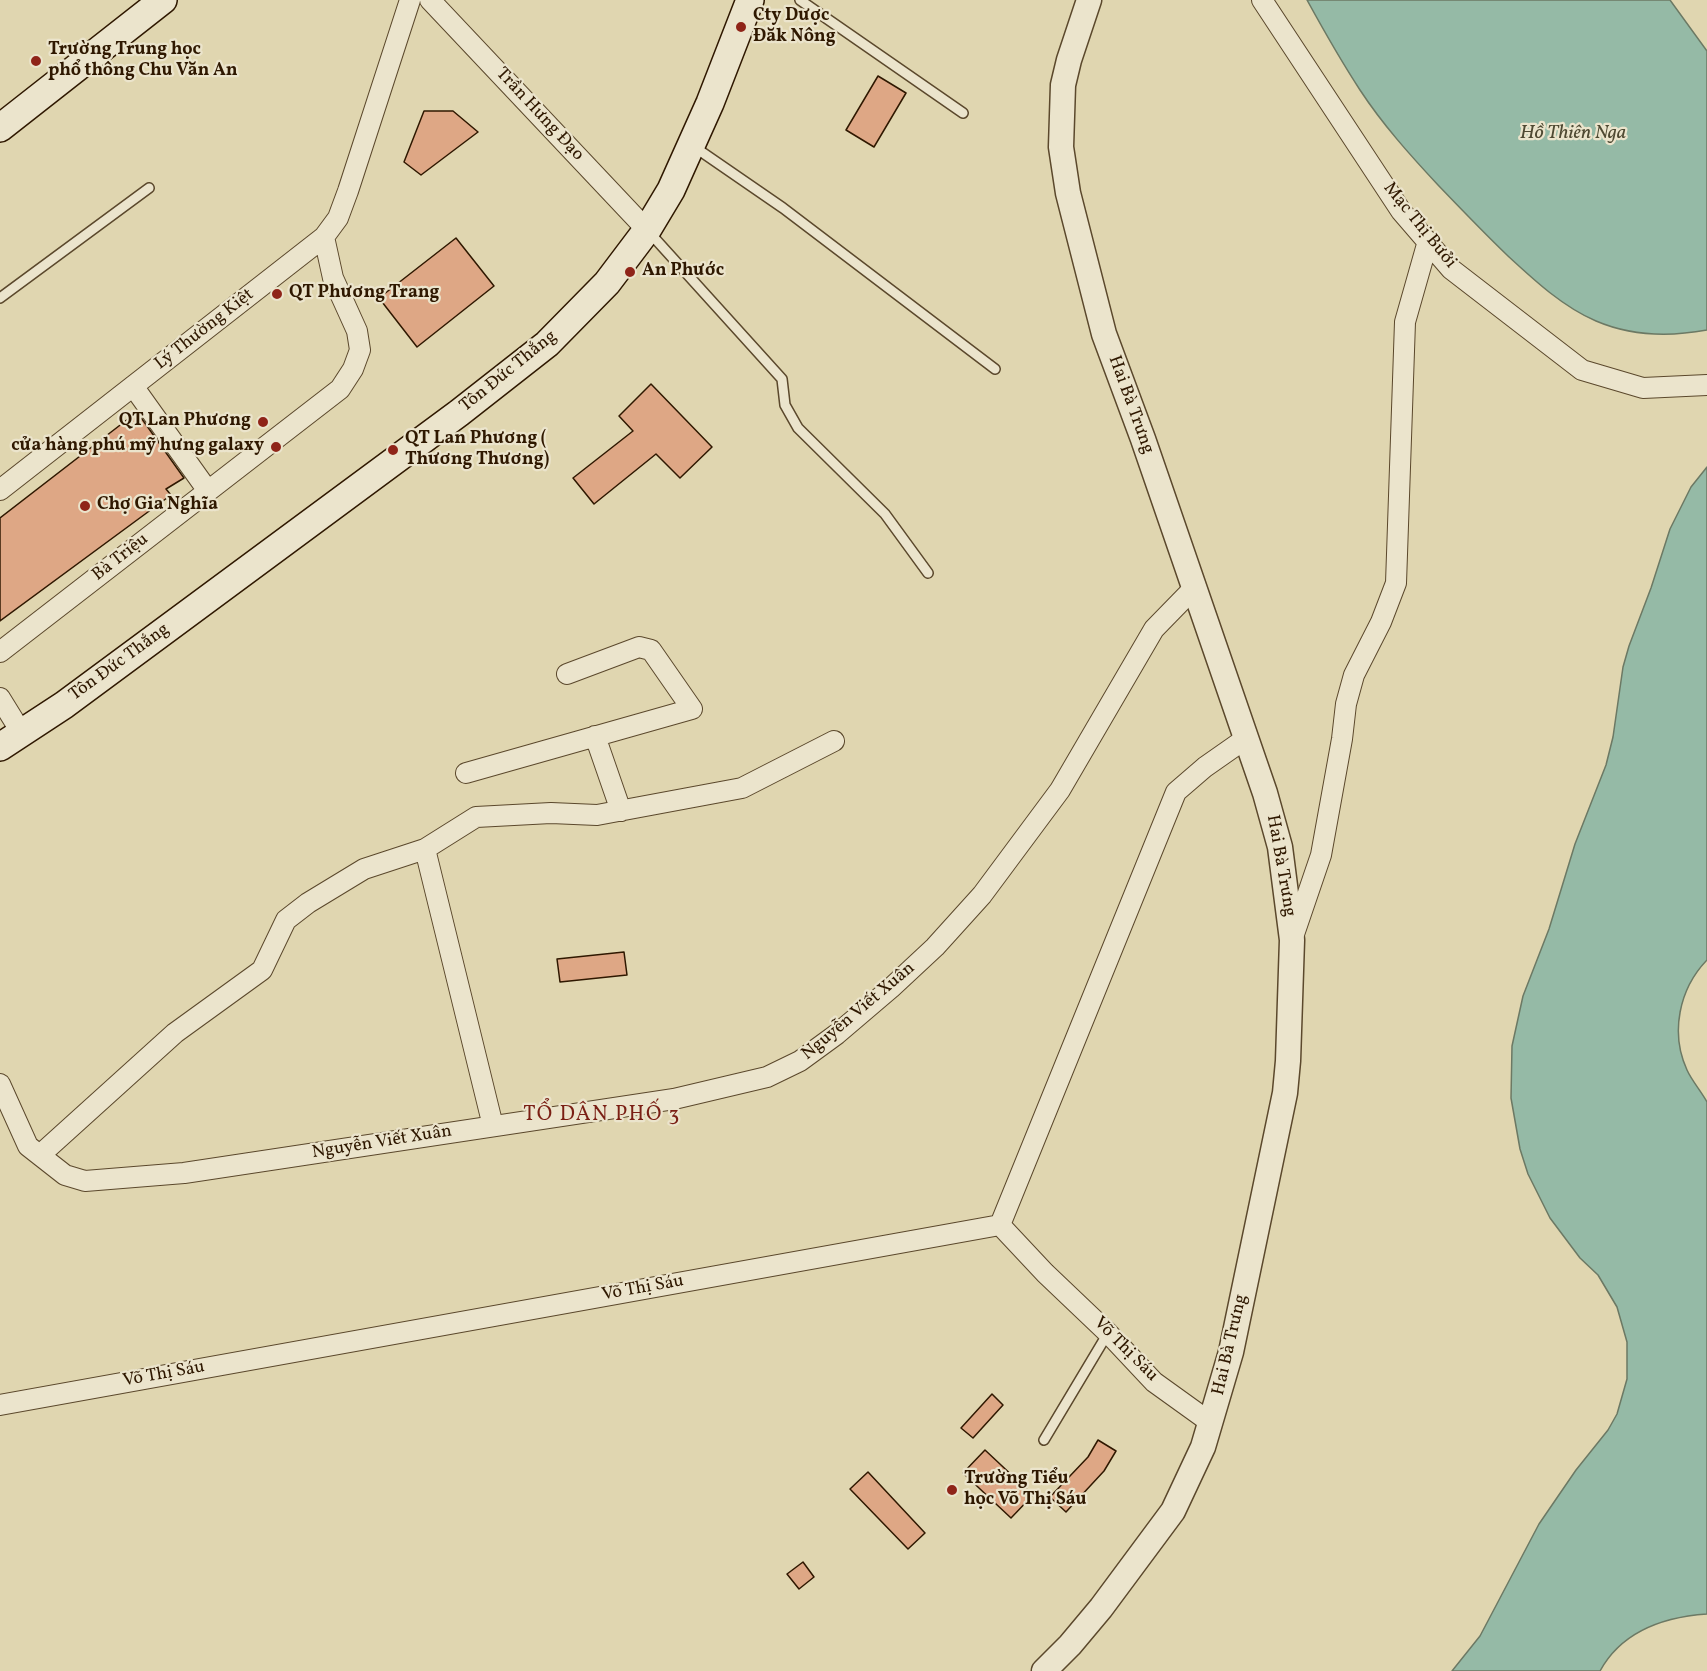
<!DOCTYPE html>
<html>
<head>
<meta charset="utf-8">
<style>
  body { margin:0 }
  canvas { display:block; background:#e0d6b0 }
</style>
</head>
<body>
<canvas width="1707" height="1671"></canvas>
<script>
const context = document.querySelector('canvas').getContext('2d');
context.lineJoin = 'round';
function fillPath(path, color) { context.fillStyle = color; context.fill(path, 'evenodd'); }
function strokePath(path, color, width, dash) { context.strokeStyle = color; context.lineWidth = width; context.lineCap = dash ? 'butt' : 'round'; context.setLineDash(dash || []); context.stroke(path); }
function write(font, color, halo, rows, align = 'center') {
  context.font = font + ' Vollkorn,serif'; context.lineWidth = 4.5; context.setLineDash([]); context.textBaseline = 'middle'; context.strokeStyle = halo; context.fillStyle = color; for (const [text, x, y, turn = 0] of rows) {
    context.save(); context.translate(x, y); context.rotate((+turn || 0) * Math.PI / 180); context.textAlign = isNaN(turn) ? turn : align; if (halo) context.strokeText(text, 0, 0); context.fillText(text, 0, 0); context.restore();
  }
}
const water = new Path2D(`
  M1307 0H1670L1707 51V330C1669 337 1631 336 1596 321 1563 307 1534 280 1508 256 1484 233 1461 209 1438 185 1410 155 1383 125 1360 90 1341 61 1324 31 1307 0Z
  M1707 467V960C1679 989 1670 1033 1687 1070 1692 1081 1701 1091 1707 1102V1614C1663 1617 1622 1631 1600 1671H1452L1480 1636 1539 1524 1576 1470 1608 1430 1617 1414 1627 1379V1342L1617 1307 1598 1275 1580 1258 1550 1218 1528 1174 1520 1149 1511 1098 1512 1046 1523 996 1549 929 1575 844 1606 765 1613 737 1623 667 1629 646 1651 588 1670 529 1691 487Z`);
const building = new Path2D(`
  M878 76 906 93 874 147 846 130Z
  M424 111H453L478 132 421 175 404 162Z
  M456 238 494 286 417 347 379 298Z
  M651 384 712 447 680 478 656 454 594 504 573 478 633 431 619 416Z
  M137 412 184 478 166 489 171 495 0 621V518Z
  M624 952 627 975 560 982 557 959Z
  M992 1394 1003 1405 973 1438 961 1428Z
  M1098 1440 1116 1451 1104 1471 1066 1512 1050 1497 1088 1457Z
  M985 1450 1033 1495 1011 1518 963 1473Z
  M868 1472 925 1533 908 1549 850 1489Z
  M803 1562 814 1577 799 1589 787 1574Z`);
const service = new Path2D(`
  M800 0 963 113
  M693 146 783 208 995 369
  M649 232 782 379 785 405 798 428 885 514 928 573
  M0 298 149 188
  M1044 1440 1108 1333`);
const minor = new Path2D(`
  M430 0 647 230
  M1262 0 1401 211 1451 269 1582 370 1643 388 1707 385
  M133 386 208 491
  M0 490 324 237 338 218 348 191 410 0
  M0 652 340 389 353 369 360 350 357 331 333 278 324 237
  M0 698 21 732
  M595 736 621 811
  M466 773 692 709 651 650 639 647 567 674
  M425 849 493 1126
  M1292 940 1321 855 1342 739 1346 704 1354 675 1381 622 1396 583 1405 322 1428 241
  M0 1084 28 1146 65 1175 85 1181 184 1173 674 1099 767 1077 800 1061 837 1034 891 988 935 947 982 895 1060 790 1154 629 1194 588
  M40 1155 175 1033 262 970 286 920 308 903 364 869 425 849 476 817 551 813 597 815 742 788 834 741
  M1000 1225 1176 792 1205 767 1245 739
  M0 1405 1000 1225 1045 1273 1108 1333 1154 1382 1211 1423`);
const tertiary = new Path2D(`
  M1044 1671 1070 1645 1101 1608 1173 1511 1203 1447 1231 1352 1285 1093 1288 1061 1292 940 1280 847 1265 793 1143 439 1104 334 1068 193 1061 147 1063 85 1069 60 1089 0`);
const secondary = new Path2D(`
  M0 128 163 0
  M0 747 64 705 459 413 547 344 607 283 647 230 671 190 710 103 750 0`);
const markers = [
  [741,27,6,"#8f2418"],
  [36,61,6,"#8f2418"],
  [630,272,6,"#8f2418"],
  [277,294,6,"#8f2418"],
  [263,422,6,"#8f2418"],
  [276,447,6,"#8f2418"],
  [393,450,6,"#8f2418"],
  [85,506,6,"#8f2418"],
  [952,1490,6,"#8f2418"]
];
const poiNames = [
  ["Cty Dược",753,17],
  ["Đăk Nông",753,38],
  ["Trường Trung học",48,51],
  ["phổ thông Chu Văn An",48,72],
  ["An Phước",642,272],
  ["QT Phương Trang",289,294],
  ["QT Lan Phương",251,422,"right"],
  ["QT Lan Phương (",405,440],
  ["Thương Thương)",405,461],
  ["cửa hàng phú mỹ hưng galaxy",264,447,"right"],
  ["Chợ Gia Nghĩa",97,506],
  ["Trường Tiểu",964,1480],
  ["học Võ Thị Sáu",964,1501]
];
const streetNames = [
  ["Trần Hưng Đạo",539,115,47],
  ["Mạc Thị Bưởi",1419,226,51],
  ["Lý Thường Kiệt",205,330,-38],
  ["Tôn Đức Thắng",509,372,-39],
  ["Hai Bà Trưng",1130,405,70],
  ["Bà Triệu",121,558,-38],
  ["Tôn Đức Thắng",120,663,-36],
  ["Hai Bà Trưng",1280,866,80],
  ["Nguyễn Viết Xuân",859,1012,-40],
  ["Nguyễn Viết Xuân",382,1143,-9],
  ["Võ Thị Sáu",643,1289,-10],
  ["Hai Bà Trưng",1231,1345,-77],
  ["Võ Thị Sáu",1125,1350,45],
  ["Võ Thị Sáu",164,1375,-10]
];
const waterNames = [
  ["Hồ Thiên Nga",1573,134]
];
const quarterNames = [
  ["TỔ DÂN PHỐ 3",602,1116]
];
fillPath(water, '#95baa6');
strokePath(water, '#6c7964', 1.5);
fillPath(building, '#dea785');
strokePath(building, '#2f1800', 1.5);
strokePath(service, '#5b482c', 12);
strokePath(minor, '#5b482c', 22);
strokePath(tertiary, '#5b482c', 27);
strokePath(secondary, '#2f1800', 30);
strokePath(service, '#ebe4cc', 9);
strokePath(minor, '#ebe4cc', 20);
strokePath(tertiary, '#ebe4cc', 24);
strokePath(secondary, '#ebe4cc', 27);
for (const [x, y, r, color] of markers) { const dot = new Path2D(); dot.arc(x, y, r, 0, 2 * Math.PI); context.fillStyle = color; context.fill(dot); strokePath(dot, '#ebe4cc', 2); }
write('bold 18px', '#2f1800', '#ebe4cc', poiNames, 'left');
write('18px', '#2f1800', '#ebe4cc', streetNames);
write('italic 20px', '#4e4932', '#ebe4cc', waterNames);
context.letterSpacing = '1.5px';
write('21px', '#7a1f14', '#ebe4cc', quarterNames);
context.letterSpacing = '0px';
</script>
</body>
</html>
